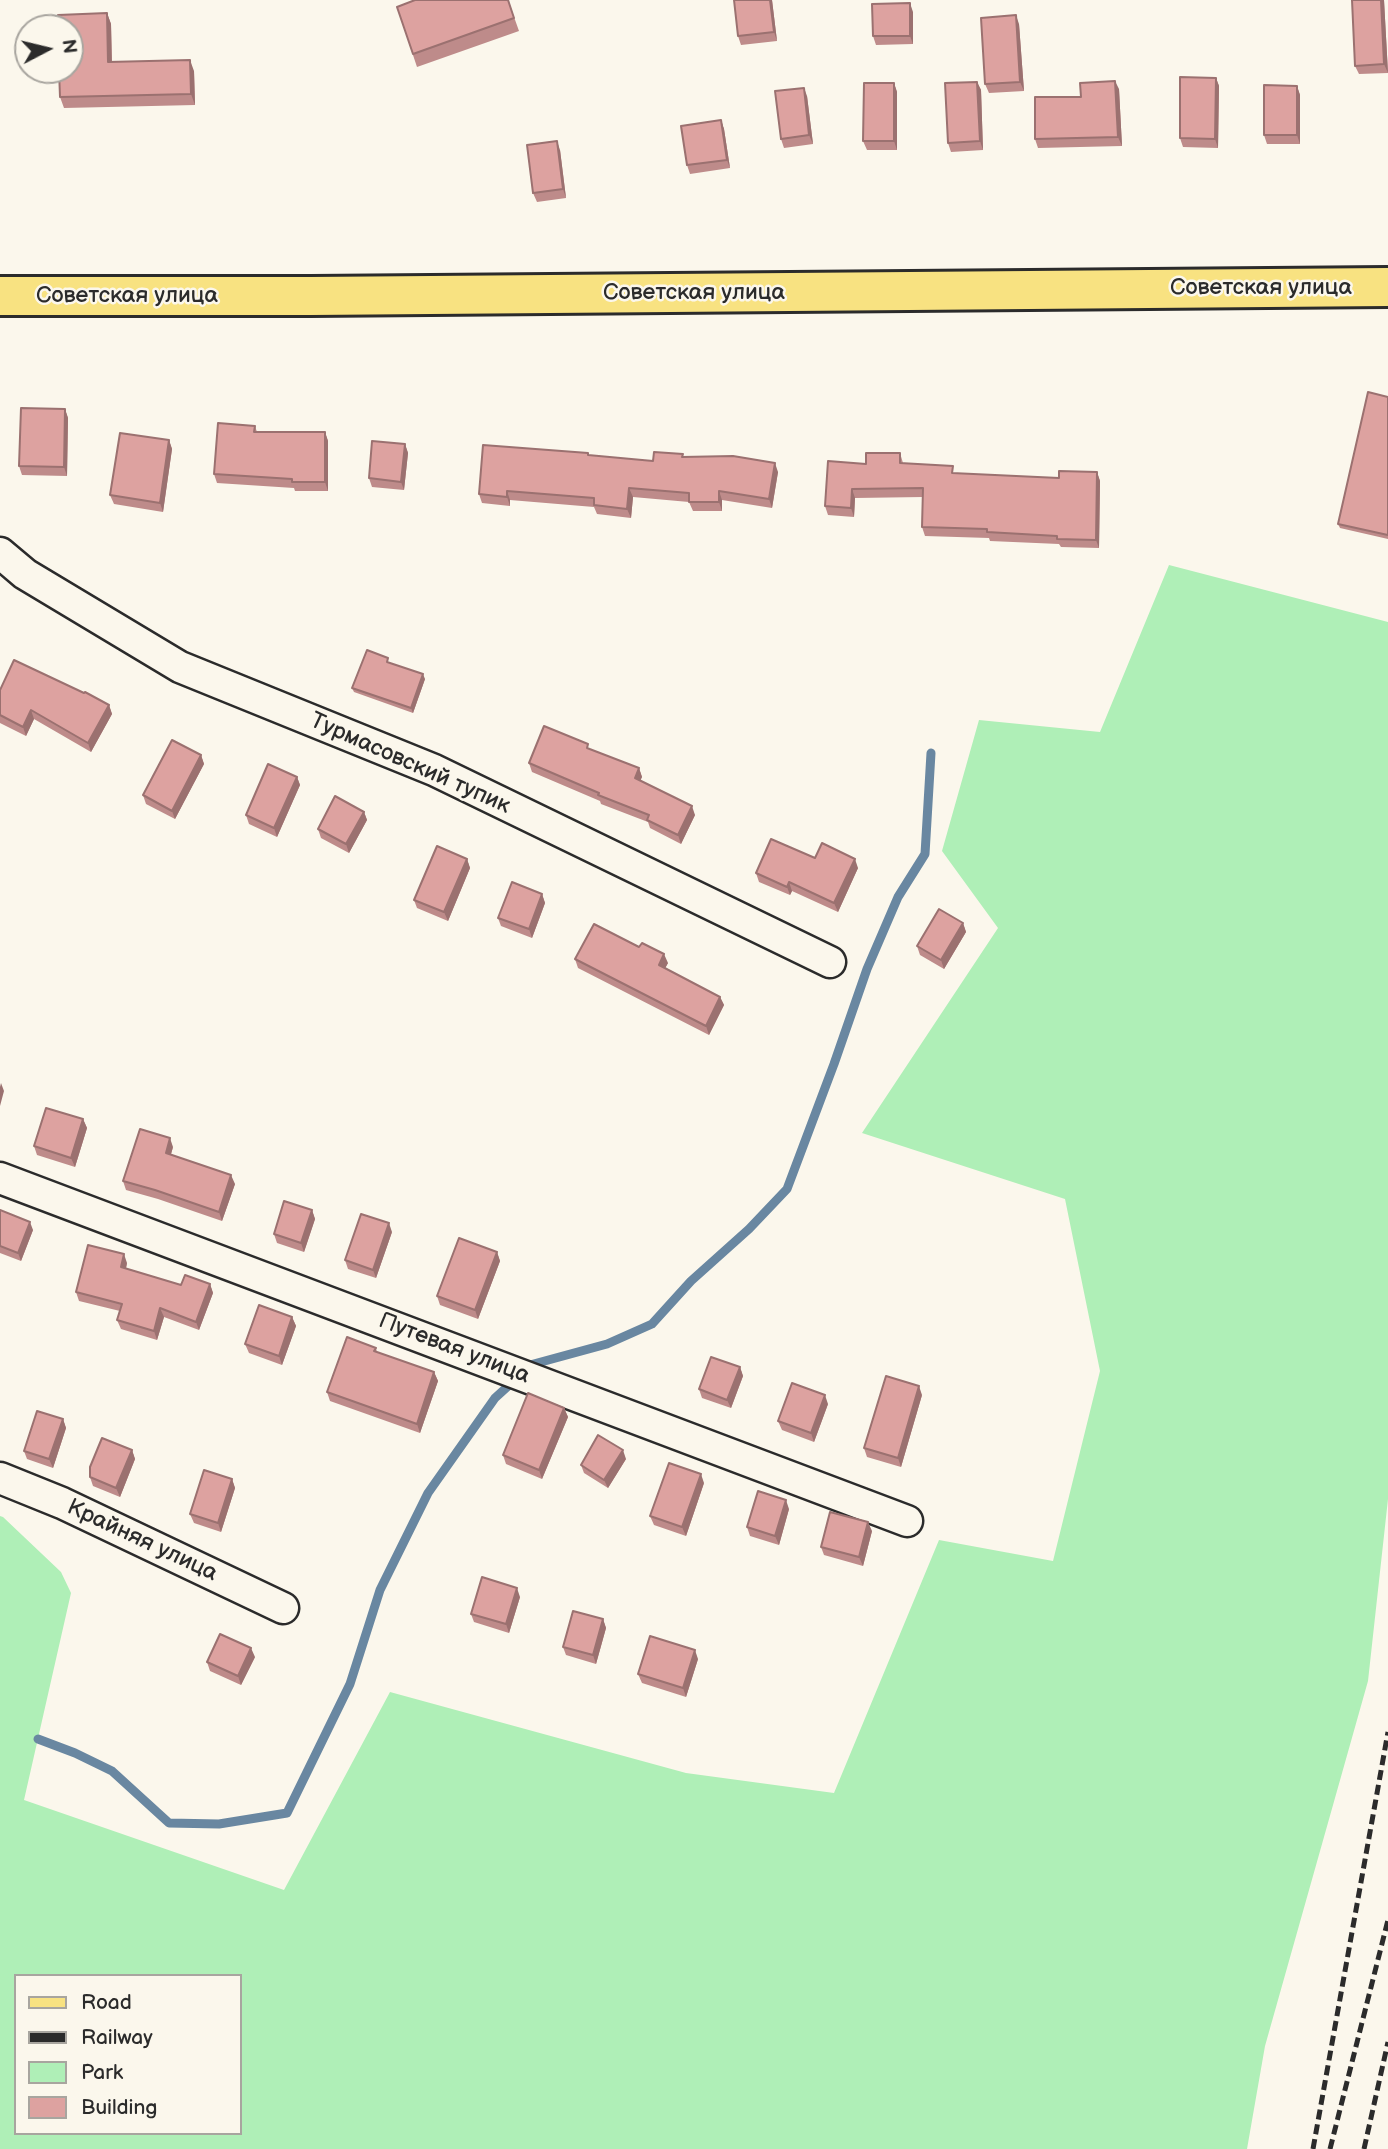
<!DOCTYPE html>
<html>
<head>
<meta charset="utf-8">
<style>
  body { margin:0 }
  #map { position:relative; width:1388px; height:2149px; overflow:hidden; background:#fbf7ec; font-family:"Balsamiq Sans",sans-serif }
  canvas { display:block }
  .legend { position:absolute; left:14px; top:1974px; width:228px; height:161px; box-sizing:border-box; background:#fbf7ec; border:2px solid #a8a59f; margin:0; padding:9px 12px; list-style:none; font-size:21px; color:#2b2b2b }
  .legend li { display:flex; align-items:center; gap:14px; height:35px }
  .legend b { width:35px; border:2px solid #a8a59f }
  .north { position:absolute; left:14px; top:14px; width:70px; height:70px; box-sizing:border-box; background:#fbf7ec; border:2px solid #a8a59f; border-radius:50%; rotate:83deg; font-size:19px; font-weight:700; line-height:28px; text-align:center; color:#2b2b2b }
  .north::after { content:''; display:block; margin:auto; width:24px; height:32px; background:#2b2b2b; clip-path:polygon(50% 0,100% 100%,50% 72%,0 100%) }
</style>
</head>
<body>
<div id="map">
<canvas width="1388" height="2149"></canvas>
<ul class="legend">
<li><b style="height:9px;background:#f8e281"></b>Road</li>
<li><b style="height:9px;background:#2b2b2b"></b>Railway</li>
<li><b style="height:19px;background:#afefb7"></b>Park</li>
<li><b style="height:19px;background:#dda2a0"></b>Building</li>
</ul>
<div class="north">N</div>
</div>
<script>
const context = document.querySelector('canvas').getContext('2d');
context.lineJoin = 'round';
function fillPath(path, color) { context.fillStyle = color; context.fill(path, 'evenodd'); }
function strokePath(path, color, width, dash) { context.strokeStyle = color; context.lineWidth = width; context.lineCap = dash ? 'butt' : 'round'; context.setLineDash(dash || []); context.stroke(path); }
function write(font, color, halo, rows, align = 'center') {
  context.font = font + ' "Balsamiq Sans",sans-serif'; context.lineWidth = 5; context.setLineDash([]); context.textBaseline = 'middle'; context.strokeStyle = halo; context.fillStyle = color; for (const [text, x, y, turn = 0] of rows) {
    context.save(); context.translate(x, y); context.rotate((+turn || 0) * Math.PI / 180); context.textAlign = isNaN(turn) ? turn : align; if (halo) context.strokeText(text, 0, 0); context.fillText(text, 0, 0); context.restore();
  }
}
const green = new Path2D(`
  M1169 565 1388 622V1499L1368 1681 1265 2046 1247 2149H0V1516L3 1517 61 1572 71 1593 24 1800 284 1890 390 1692 686 1773 834 1793 939 1540 1053 1561 1100 1371 1065 1199 862 1133 998 928 942 851 979 720 1100 732ZM16 1976H240V2133H16Z`);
const stream = new Path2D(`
  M527 1368 530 1365 607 1344 652 1324 691 1281 749 1229 787 1189 834 1064 867 969 898 897 925 854 931 753
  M38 1739 75 1753 112 1771 169 1823 219 1824 287 1813 350 1684 380 1590 428 1493 495 1398 517 1378`);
const street = new Path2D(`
  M0 553 25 574 180 667 434 770 830 962
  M0 1178 907 1521
  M0 1478 62 1503 283 1608`);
const primary = new Path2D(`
  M0 296H311L1388 287`);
const rail = new Path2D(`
  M1313 2149 1388 1732
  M1330 2149 1388 1920
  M1364 2149 1388 2042`);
const wall = new Path2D(`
  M508 0 519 31 417 67 397 7Z
  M734 0H772L777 41 741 45 738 36Z
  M1352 0H1384L1388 73 1359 74 1355 66Z
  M913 12V44L876 45 873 36Z
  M107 13 111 24 112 62 194 71 195 105 64 108 60 97Z
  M1019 24 1024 91 989 93 985 84Z
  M1216 78 1219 86 1218 148 1183 147 1180 138Z
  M977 82 981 90 983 150 951 152 948 143Z
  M894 83 897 92V150H867L863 141Z
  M1297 86 1300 95V144H1267L1264 135Z
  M1119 89 1122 146 1038 148 1035 139 1081 97Z
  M807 96 813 144 784 148 781 139Z
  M721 120 724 129 730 168 690 174 687 165Z
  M560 150 566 198 537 202 533 193Z
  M1388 397V539L1340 528 1338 524Z
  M65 409 68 418 67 476 22 475 19 466Z
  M255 426 257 432H325L328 441V491H295L294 488 217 483 214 474Z
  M169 440 172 449 163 512 114 504 110 495Z
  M405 444 408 453 404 490 372 487 369 478Z
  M588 453V455L653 461 683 457 778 472 772 508 722 500V511H693L689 502 633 497 631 518 597 514 594 507 510 500V506L482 503 479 494Z
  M900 453 903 463 956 474 1059 478 1097 472 1100 481 1099 548 1061 547 1059 544 990 541 989 538 925 536 922 527 923 497 855 498 854 517 828 515 825 506 866 464Z
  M390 663 425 679 413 713 354 692 352 688Z
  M0 690 84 693 109 705 112 714 91 752 34 719 26 736 0 723Z
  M590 749 639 768 642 777 640 780 695 815 681 844 650 828 648 822 601 804 600 801 532 772 529 763Z
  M201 755 204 764 175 819 146 804 143 795Z
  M297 777 300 785 277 837 249 824 246 815Z
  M364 812 367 820 349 853 321 838 318 829Z
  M815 858 858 868 838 912 792 891 790 895 759 882 756 873Z
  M467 859 470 868 448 921 417 908 414 900Z
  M542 894 545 903 532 938 501 926 498 918Z
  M963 923 966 932 944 969 920 955 917 946Z
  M575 959 668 963 665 968 720 997 724 1005 709 1035 578 968Z
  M83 1119 87 1128 75 1167 37 1155 34 1146Z
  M173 1147 171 1154 235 1184 222 1221 158 1199 126 1190 123 1181Z
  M0 1210 33 1230 21 1261 0 1253Z
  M312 1210 315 1219 304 1252 277 1243 274 1234Z
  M392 1232 376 1278 348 1269 345 1260Z
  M497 1252 500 1261 478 1319 440 1305 437 1296Z
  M127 1263 126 1269 181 1285 210 1284 213 1293 199 1330 164 1317 157 1340 121 1329 117 1320 120 1311 79 1301 76 1292Z
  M292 1317 296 1326 282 1365 249 1353 245 1344Z
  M376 1348 377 1353 434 1372 438 1381 420 1433 330 1401 327 1392Z
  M740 1367 743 1376 731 1408 702 1398 699 1389Z
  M922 1395 901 1467 867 1457 864 1448Z
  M828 1404 814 1442 782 1430 778 1421Z
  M564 1408 568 1417 542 1479 506 1464 503 1455Z
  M63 1419 66 1428 53 1468 27 1459 24 1451Z
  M132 1450 135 1459 120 1497 93 1486 90 1477Z
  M626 1459 608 1488 584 1473 581 1465Z
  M232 1479 235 1488 221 1532 194 1523 190 1514Z
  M704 1483 686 1536 654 1525 650 1516Z
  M789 1509 779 1545 750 1536 747 1527Z
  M872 1531 863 1566 824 1555 821 1547Z
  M520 1597 509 1633 474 1622 471 1614Z
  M603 1619 606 1628 596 1664 566 1655 563 1647Z
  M255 1657 241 1685 210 1671 207 1662Z
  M698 1659 686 1697 642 1683 638 1674Z`);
const shadedWall = new Path2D(`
  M770 0H772L777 41 774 32Z
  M1381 0H1384L1388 73 1384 64Z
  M910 3 913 12V44L910 36Z
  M107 13 111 24 112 73 108 62Z
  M1016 15 1019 24 1024 91 1020 82Z
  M190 60 194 71 195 105 191 94Z
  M1216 78 1219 86 1218 148 1215 139Z
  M1115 81 1119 89 1122 146 1118 137Z
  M977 82 981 90 983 150 980 141Z
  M894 83 897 92V150L894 141Z
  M1297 86 1300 95V144L1297 135Z
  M804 88 807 96 813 144 809 135Z
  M721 120 724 129 730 168 727 160Z
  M557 141 560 150 566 198 563 189Z
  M65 409 68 418 67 476 64 467Z
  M325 432 328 441V491L325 482Z
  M169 440 172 449 163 512 160 503Z
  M405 444 408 453 404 490 401 482Z
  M775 463 778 472 772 508 769 499Z
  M1097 472 1100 481 1099 548 1096 540Z
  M629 488 633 497 631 518 627 509Z
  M852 489 855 498 854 517 851 508Z
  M507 491 510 500V506L507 497Z
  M719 491 722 500V511L719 502Z
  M423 674 425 679 413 713 411 708Z
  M109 705 112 714 91 752 88 743Z
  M31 710 34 719 26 736 23 727Z
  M201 755 204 764 175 819 172 811Z
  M639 768 642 777 638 786 635 778Z
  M297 777 300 785 277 837 274 828Z
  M692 806 695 815 681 844 678 835Z
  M364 812 367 820 349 853 346 844Z
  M467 859 470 868 448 921 444 912Z
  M855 859 858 868 838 912 834 903Z
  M789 882 792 891 790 895 787 887Z
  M542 894 545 903 532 938 529 929Z
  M963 923 966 932 944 969 941 960Z
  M664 954 668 963 662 974 659 965Z
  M720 997 724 1005 709 1035 706 1026Z
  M1 1083 4 1091 0 1106V1087Z
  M83 1119 87 1128 75 1167 71 1158Z
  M170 1138 173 1147 169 1161 166 1153Z
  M231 1175 235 1184 222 1221 219 1212Z
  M312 1210 315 1219 304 1252 301 1243Z
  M30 1222 33 1230 21 1261 18 1253Z
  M389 1223 392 1232 376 1278 373 1270Z
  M497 1252 500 1261 478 1319 475 1310Z
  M124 1254 127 1263 124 1276 121 1267Z
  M210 1284 213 1293 199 1330 196 1322Z
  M160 1308 164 1317 157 1340 154 1331Z
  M292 1317 296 1326 282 1365 279 1356Z
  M740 1367 743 1376 731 1408 727 1400Z
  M434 1372 438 1381 420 1433 417 1424Z
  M919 1386 922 1395 901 1467 898 1458Z
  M825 1395 828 1404 814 1442 811 1433Z
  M564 1408 568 1417 542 1479 539 1470Z
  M63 1419 66 1428 53 1468 49 1459Z
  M132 1450 135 1459 120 1497 116 1488Z
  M623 1450 626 1459 608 1488 604 1480Z
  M701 1474 704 1483 686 1536 682 1527Z
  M232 1479 235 1488 221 1532 218 1523Z
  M786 1500 789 1509 779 1545 775 1536Z
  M868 1522 872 1531 863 1566 859 1557Z
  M517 1588 520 1597 509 1633 506 1624Z
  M603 1619 606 1628 596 1664 593 1655Z
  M251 1648 255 1657 241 1685 238 1676Z
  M695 1650 698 1659 686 1697 683 1688Z`);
const building = new Path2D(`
  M415 0H508L514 18 413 54 397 7Z
  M734 0H770L774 32 738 36Z
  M1352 0H1381L1384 64 1355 66Z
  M910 3V36H873L872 4Z
  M107 13 108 62 190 60 191 94 60 97 59 70H70V28H58V15Z
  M1016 15 1020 82 985 84 981 18Z
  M1180 77 1216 78 1215 139 1180 138Z
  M1115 81 1118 137 1035 139V97H1081L1080 83Z
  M977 82 980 141 948 143 945 83Z
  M864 83H894V141H863Z
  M1264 85 1297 86V135H1264Z
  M804 88 809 135 781 139 775 91Z
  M721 120 727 160 687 165 681 126Z
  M557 141 563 189 533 193 527 145Z
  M1368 392 1388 397V535L1338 524Z
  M21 408 65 409 64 467 19 466Z
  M218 423 255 426 254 432H325V482H292V479L214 474Z
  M120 433 169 440 160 503 110 495Z
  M372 441 405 444 401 482 369 478Z
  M483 445 588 453V455L653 461 654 452 683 454 682 457 733 456 775 463 769 499 719 491V502H689V493L629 488 627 509 594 505V498L507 491V497L479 494Z
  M866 453H900V463L953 466 952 473 1059 478V471L1097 472 1096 540 1057 539V536L987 532V529L922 527 923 488 852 489 851 508 825 506 828 461 866 464Z
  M367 650 388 658 387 662 423 674 411 708 352 688Z
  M14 660 84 693 85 692 109 705 88 743 31 710 23 727 0 715V690Z
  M544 726 588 744 587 748 639 768 635 778 692 806 678 835 647 820 649 815 598 795 599 793 529 763Z
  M172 740 201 755 172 811 143 795Z
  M268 764 297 777 274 828 246 815Z
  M335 796 364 812 346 844 318 829Z
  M771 839 815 858 822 843 855 859 834 903 789 882 787 887 756 873Z
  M437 846 467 859 444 912 414 900Z
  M512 882 542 894 529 929 498 918Z
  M939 909 963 923 941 960 917 946Z
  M594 924 639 947 642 943 664 954 659 965 720 997 706 1026 575 959Z
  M46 1108 83 1119 71 1158 34 1146Z
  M140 1129 170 1138 166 1153 231 1175 219 1212 155 1190 123 1181Z
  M284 1201 312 1210 301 1243 274 1234Z
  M0 1210 30 1222 18 1253 0 1246Z
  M361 1214 389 1223 373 1270 345 1260Z
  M459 1238 497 1252 475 1310 437 1296Z
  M88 1245 124 1254 121 1267 181 1285 185 1275 210 1284 196 1322 160 1308 154 1331 117 1320 122 1304 76 1292Z
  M259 1305 292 1317 279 1356 245 1344Z
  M347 1337 376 1348 374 1351 434 1372 417 1424 327 1392Z
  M711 1357 740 1367 727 1400 699 1389Z
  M886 1376 919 1386 898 1458 864 1448Z
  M792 1383 825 1395 811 1433 778 1421Z
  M528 1393 564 1408 539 1470 503 1455Z
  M37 1411 63 1419 49 1459 24 1451Z
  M598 1435 623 1450 604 1480 581 1465Z
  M102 1438 132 1450 116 1488 90 1477V1467Z
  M669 1463 701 1474 682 1527 650 1516Z
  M204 1470 232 1479 218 1523 190 1514Z
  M758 1491 786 1500 775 1536 747 1527Z
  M830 1512 868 1522 859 1557 821 1547Z
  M482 1577 517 1588 506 1624 471 1614Z
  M573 1611 603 1619 593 1655 563 1647Z
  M220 1634 251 1648 238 1676 207 1662Z
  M650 1636 695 1650 683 1688 638 1674Z`);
const streetNames = [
  ["Советская улица",1261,288],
  ["Советская улица",694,293],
  ["Советская улица",127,296],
  ["Турмасовский тупик",410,764,24],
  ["Путевая улица",454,1349,21],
  ["Крайняя улица",142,1541,25]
];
fillPath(green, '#afefb7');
strokePath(stream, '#6987a1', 9);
strokePath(street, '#2b2b2b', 35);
strokePath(primary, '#2b2b2b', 44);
strokePath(street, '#fbf7ec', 30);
strokePath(primary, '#f8e281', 38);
strokePath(rail, '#2b2b2b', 5, [10, 5]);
fillPath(wall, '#be8b8a');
fillPath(shadedWall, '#9b7170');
fillPath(building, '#dda2a0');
strokePath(building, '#9b7170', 2);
write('23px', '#2b2b2b', '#fbf7ec', streetNames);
</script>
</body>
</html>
